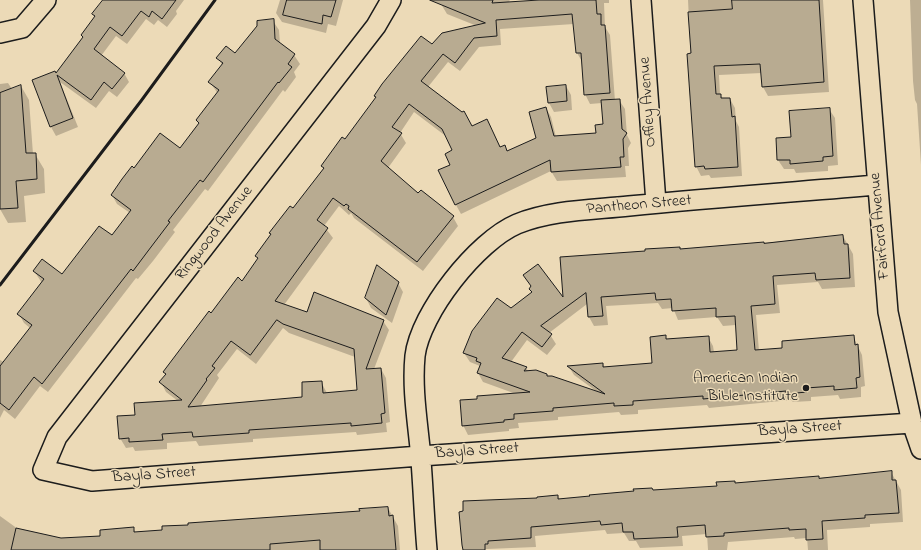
<!DOCTYPE html>
<html>
<head>
<meta charset="utf-8">
<style>
  body { margin:0 }
  canvas { display:block; background:#ecdab7 }
</style>
</head>
<body>
<canvas width="921" height="550"></canvas>
<script>
const context = document.querySelector('canvas').getContext('2d');
context.lineJoin = 'round';
function fillPath(path, color) { context.fillStyle = color; context.fill(path, 'evenodd'); }
function strokePath(path, color, width, dash) { context.strokeStyle = color; context.lineWidth = width; context.lineCap = dash ? 'butt' : 'round'; context.setLineDash(dash || []); context.stroke(path); }
function write(font, color, halo, rows, align = 'center') {
  context.font = font + ' "Indie Flower",sans-serif'; context.lineWidth = 3; context.setLineDash([]); context.textBaseline = 'middle'; context.strokeStyle = halo; context.fillStyle = color; for (const [text, x, y, turn = 0] of rows) {
    context.save(); context.translate(x, y); context.rotate((+turn || 0) * Math.PI / 180); context.textAlign = isNaN(turn) ? turn : align; if (halo) context.strokeText(text, 0, 0); context.fillText(text, 0, 0); context.restore();
  }
}
const shadow = new Path2D(`
  M104 0H184L176 11 177 14 167 27 158 20 154 25 146 19 127 44 116 36 101 56 124 73 129 82 117 97 109 91 96 108 60 82 78 127 56 136 51 127 56 75 83 38 82 35 95 18 93 15Z
  M280 0H343L336 26 328 24 326 33 282 22 276 13Z
  M443 0H510L508 3 550 0H609V3H604L605 27 610 35 615 101 619 100 625 109 627 135 631 143 628 148 629 166H625L626 177 557 181 551 171 461 214 456 205 451 165 453 151 447 137 414 112 400 133 406 143 388 168 419 194 453 217 458 226 423 271 354 218 351 213 349 215 339 206 324 226 333 238 284 305 307 313 383 321 389 330 374 369H381L386 378 390 422 386 423 387 432 357 435 356 432 253 439V442L199 446 196 441 167 443V449L135 451 133 447 126 448 120 438 136 416 178 401 166 392 161 382 166 376 164 372 211 314 243 282 259 260 257 256 324 169 322 166 432 45 477 26 447 14 441 4ZM574 24 577 53 583 63 585 94 590 104 602 103 604 125 597 134 556 137 551 117 546 108 538 138 507 152 501 148 487 121 472 127 428 87 448 62 460 71 479 47 501 45 500 29ZM283 328 289 333 355 357 358 391 327 393 321 382 303 398 200 407 219 378 217 375 237 349 256 364Z
  M688 0H823L829 92 768 96 763 87 762 73 719 75 720 94 723 99H730L735 108 736 121 739 127 742 176 711 178 709 175 701 176 696 166Z
  M910 0H921V165L917 104 915 100 913 81Z
  M273 21 279 30 280 44 294 55 300 64 294 72 296 77 285 92 283 90 208 191 205 189 173 230 175 232 153 261 138 279 136 278 48 392 40 386 15 419 4 410 0 418V360L4 362 30 328 24 323 19 314 42 283 34 271 62 276 112 236 130 213 117 204 112 195 134 170 180 150 200 125 197 120 218 94 210 82 222 65 218 58 236 55Z
  M8 83 12 89 21 86 29 100 33 154H35L44 169 45 193 24 196 26 222 8 223 0 209V84Z
  M566 86 571 95 572 110 554 112 549 103Z
  M829 109 835 118 838 165 828 166V171L796 173 794 169H784L778 160 777 139 792 138Z
  M843 236 853 254 855 287 822 289 818 282 777 285 780 313 756 315 759 351 783 349 853 336 862 355 865 386 861 387V397L840 399 838 395 811 397V401L793 402 791 400 709 408 707 405 638 410V414L621 415 619 412 558 417V420L518 423 519 428 509 429V431L468 435 463 425 478 400 516 394 483 382 478 373 480 366 470 362 464 353 511 310 532 293 530 289 532 287 524 275 564 300 647 252 680 248 681 250 764 244ZM658 303 662 309 673 308 678 320 717 317 723 326 736 325 738 351 714 352 713 346 708 337 667 340 665 336 654 364 605 368 603 364 569 367 574 375 596 391 548 377 546 375 529 372 526 368 511 362 527 340 547 355 556 344 549 333 587 304 589 317 594 326 608 325 606 306Z
  M398 283 403 292 392 323 371 308 366 298Z
  M891 472 901 490 903 522 870 524V527L827 530 828 550H808L807 538 795 539 794 537 728 542 727 550H708L707 534 682 536 683 546 640 548 636 541H629L624 533 607 534 605 530 535 536 536 547 463 550 460 513 558 496 560 500Z
  M388 508 398 526 400 550H0V516L18 529 61 539 101 536 133 528 136 533 361 512Z`);
const building = new Path2D(`
  M103 0H176L162 19 152 11 149 17 141 11 122 36 110 27 94 49 125 73 112 89 104 82 91 100 57 75 73 118 50 127 32 80 55 71 56 73 83 37 81 35 95 16 92 14Z
  M287 0H336L331 17 323 15 322 24 283 15Z
  M430 0H493L492 3 539 0H596L597 14H601V25H605L610 93 584 95 581 53H576L572 14 496 20 497 36 474 38 455 63 443 54 421 81 462 112 464 111 472 126 487 119 500 147 505 145 507 151 536 138 529 112 546 107 554 136 596 133 595 125 603 124 601 100 620 99 622 129 627 133 623 139 624 157H620L621 167 551 172 550 160 455 205 438 170 450 165 445 154 452 150 442 129 409 104 392 127 402 133 381 161 418 193 421 190 454 216 417 262 348 209 349 206 346 204 344 206 333 198 317 220 328 228 275 301 307 312 314 292 384 320 366 369 381 368 385 413 381 414 382 423 351 426V423L249 430V433L193 437 192 432 162 434 163 440 129 442V438L119 439 117 416 135 415 134 403 182 400 159 382 166 374 163 372 209 311 211 313 238 277 242 281 258 258 255 256 271 234 269 233 290 206 293 208 324 168 321 166 342 137 345 139 376 97 374 96 382 84 421 36 432 44 442 33 485 23ZM277 320 283 324 354 349 357 390 323 393 322 381 302 382V397L188 407 207 380 206 379 215 368 212 366 231 341 250 355Z
  M732 0H819L824 82 762 87 760 64 714 66 716 94H721V98H730L732 117 735 116 738 167 705 169 704 166 695 167 687 54 691 53 688 12 732 9Z
  M274 19 275 39 295 54 288 64 292 67 279 83 278 82 203 182 200 180 168 221 170 222 148 251 133 271 131 269 42 384 34 377 9 410 0 403V366L32 325 17 314 44 279 33 271 42 259 62 274 99 226 112 235 131 210 111 195 122 179 132 166 134 168 160 133 180 148 199 123 196 120 219 90 208 82 223 63 216 58 226 46 235 53 257 26V21Z
  M21 85 26 153H36L37 179 16 181 18 208 0 209V93Z
  M566 85 567 101 548 103 546 87Z
  M830 108 833 156 823 157V161L790 164V160H777L776 138 791 137 789 111Z
  M843 235 844 244H848L850 278 816 280 815 273 773 276 775 304 751 306 755 350 782 348V341L854 335 855 345 858 344 860 377 856 378 857 388 834 390V386L806 388 807 392 786 394V391L703 399V396L633 401V405L614 406V403L553 408V411L514 414V419L504 420V422L462 426 460 400 477 399V396L530 392 477 373 481 363 476 361 477 358 463 353 472 331 497 298 511 308 532 292 529 289 531 286 523 275 538 264 563 297 560 257 645 251V249L680 247V249L764 242V243ZM586 293 588 317 603 316 601 297 655 293 656 300 671 299 672 311 716 308V317L735 316 737 350 710 352 709 336 666 339V335L650 337 652 363 603 367V363L567 366 605 394 552 376H547V374L536 370 524 371 527 367 502 358 522 332 542 347 552 334 541 326Z
  M377 265 399 282 386 315 365 298Z
  M892 471V480H896L899 513 865 515V518L822 521 823 539 806 540V529L789 530V528L724 533V536L706 537 705 525 677 527 678 537 634 539 633 532H623L622 523 601 525 600 521 531 527V538L488 541V544H485V550H463L462 545 459 512 463 511V501L537 498V497L558 495V499L590 496 589 495 634 491 633 489 652 488 653 490 717 486 716 482 735 481V483L819 476V478Z
  M388 507 389 516 393 515 396 550H320V540L270 544V550H11L16 528 61 538 100 536V530L134 527V532L162 530V526L188 525V523L360 511 359 509Z`);
const street = new Path2D(`
  M391 0 376 26 57 437 43 470 92 481 420 456 912 423
  M641 0 656 203
  M863 0 888 312 912 423 921 449
  M0 33 22 28 46 0
  M427 550C424 516 423 482 420 448 417 418 412 387 415 356 420 313 477 241 517 224 552 210 591 210 629 206 711 198 794 192 877 185`);
const rail = new Path2D(`
  M0 285 141 101 215 0`);
const markers = [
  [806,388,4,"#1c1c1c"]
];
const streetNames = [
  ["Offley Avenue",649,102,-94],
  ["Pantheon Street",639,206,-5],
  ["Fairford Avenue",881,226,-95],
  ["Ringwood Avenue",215,234,-52],
  ["Bayla Street",800,430,-4],
  ["Bayla Street",477,452,-4],
  ["Bayla Street",154,476,-4]
];
const poiNames = [
  ["American Indian",798,379],
  ["Bible Institute",798,397]
];
fillPath(shadow, '#0003');
fillPath(building, '#b8ab91');
strokePath(building, '#1c1c1c', 1);
strokePath(street, '#1c1c1c', 22);
strokePath(street, '#ecdab7', 19);
strokePath(rail, '#1c1c1c', 3);
for (const [x, y, r, color] of markers) { const dot = new Path2D(); dot.arc(x, y, r, 0, 2 * Math.PI); context.fillStyle = color; context.fill(dot); strokePath(dot, '#ecdab7', 1.5); }
write('16px', '#1c1c1c', '#ecdab7', streetNames);
write('16px', '#1c1c1c', '#ecdab7', poiNames, 'right');
</script>
</body>
</html>
